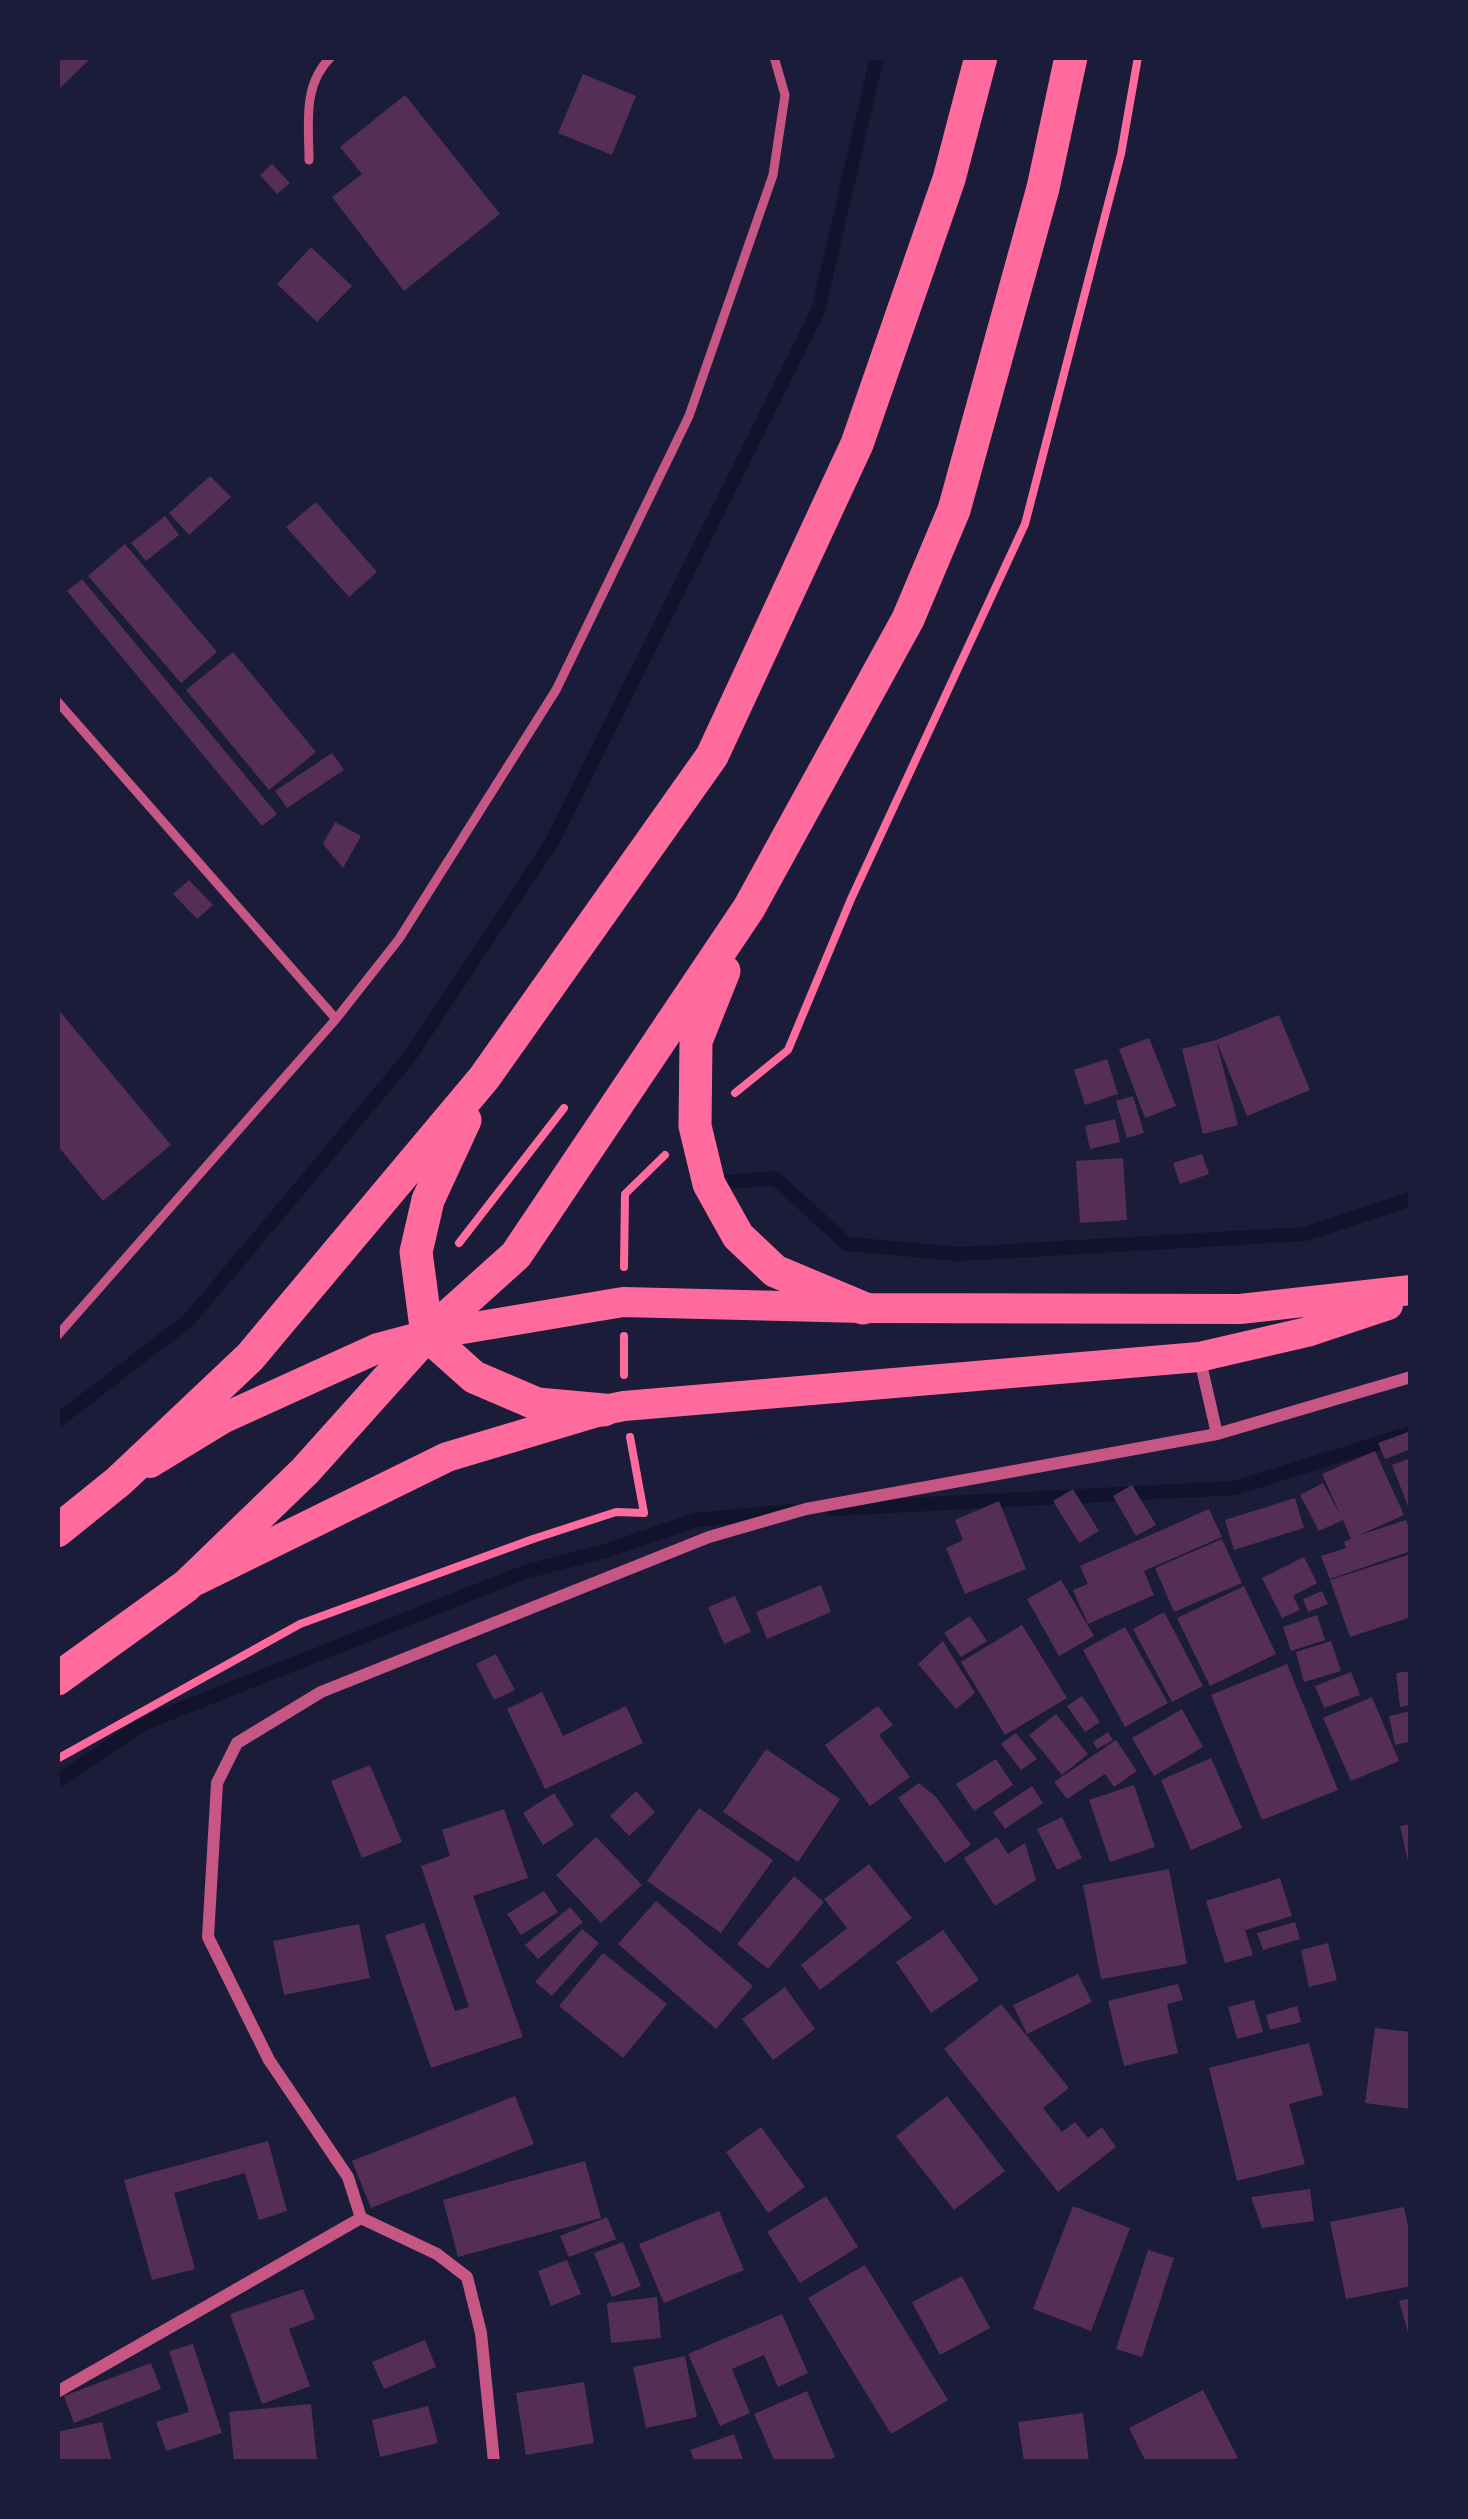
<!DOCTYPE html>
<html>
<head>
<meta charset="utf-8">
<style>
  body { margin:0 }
  #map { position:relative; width:1468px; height:2519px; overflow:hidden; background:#1b1b3a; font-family:"DM Sans",sans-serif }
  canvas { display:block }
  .frame { position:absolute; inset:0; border:60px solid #1b1b3a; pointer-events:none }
</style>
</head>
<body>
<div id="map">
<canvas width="1468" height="2519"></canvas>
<div class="frame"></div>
</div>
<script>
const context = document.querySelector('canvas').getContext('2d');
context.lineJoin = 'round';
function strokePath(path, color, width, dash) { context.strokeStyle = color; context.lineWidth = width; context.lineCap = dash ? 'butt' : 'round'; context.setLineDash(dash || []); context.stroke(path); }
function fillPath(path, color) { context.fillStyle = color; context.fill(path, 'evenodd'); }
const stream = new Path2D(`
  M728 1182 775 1178 847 1244 959 1254 1305 1234 1411 1199
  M57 1421 189 1320 408 1059 552 842 818 311 877 57
  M831 1509 1235 1488 1411 1433
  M57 1781 145 1723 525 1572 605 1551 696 1520 791 1511`);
const building = new Path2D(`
  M57 57H92L57 91Z
  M583 74 636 96 612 155 558 133Z
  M405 95 500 214 404 291 332 197 362 174 340 147Z
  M272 164 290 183 277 194 260 175Z
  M311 247 352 286 317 322 277 284Z
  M210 476 231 497 189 535 169 513Z
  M316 502 377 572 349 597 286 527Z
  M165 516 179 535 146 561 131 543Z
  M125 544 217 652 181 683 88 576Z
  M82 579 277 814 262 826 67 591Z
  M233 652 316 752 269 790 186 690Z
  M332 753 344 770 287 808 275 791Z
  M335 822 361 836 343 868 323 844Z
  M189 880 213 905 197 919 173 894Z
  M57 1008 171 1145 103 1201 57 1145Z
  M1279 1015 1310 1090 1247 1116 1216 1040 1238 1125 1203 1134 1182 1049 1216 1040Z
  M1149 1038 1176 1106 1145 1118 1119 1049Z
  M1107 1059 1118 1094 1085 1105 1074 1070Z
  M1133 1096 1144 1133 1127 1138 1116 1101Z
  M1115 1119 1120 1142 1090 1149 1085 1126Z
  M1202 1154 1209 1174 1180 1184 1173 1163Z
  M1123 1158 1127 1220 1080 1223 1076 1161Z
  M1411 1431V1449L1385 1459 1378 1443Z
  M1375 1451 1404 1515 1357 1536 1406 1520 1411 1534V1551L1330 1579 1321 1556 1346 1548 1344 1542 1351 1539 1343 1520 1319 1531 1300 1495 1323 1483 1341 1516 1322 1474Z
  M1411 1458V1514L1392 1465Z
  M1132 1485 1156 1525 1136 1536 1113 1496Z
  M1073 1489 1099 1531 1079 1543 1053 1501Z
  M1295 1498 1304 1528 1234 1550 1225 1520Z
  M999 1501 1026 1569 965 1594 946 1548 963 1540 955 1520Z
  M1209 1509 1222 1537 1144 1571 1154 1595 1088 1624 1073 1590 1088 1584 1080 1566Z
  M1222 1539 1242 1583 1174 1612 1155 1568Z
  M1411 1554V1617L1350 1637 1330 1580Z
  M1304 1557 1317 1583 1293 1596 1300 1610 1282 1618 1262 1578Z
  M1061 1580 1094 1636 1059 1656 1027 1599Z
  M821 1585 831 1612 767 1639 756 1612Z
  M1244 1586 1276 1654 1210 1686 1177 1618Z
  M1322 1591 1328 1604 1308 1612 1303 1599Z
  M735 1596 751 1632 724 1644 708 1607Z
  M1164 1612 1203 1686 1172 1702 1133 1629Z
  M1317 1615 1325 1640 1291 1651 1283 1627Z
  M970 1616 987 1641 961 1657 944 1633Z
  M1022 1625 1067 1698 1005 1735 961 1662Z
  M1125 1627 1168 1703 1125 1727 1083 1650Z
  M943 1641 975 1693 956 1709 918 1664Z
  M1331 1641 1341 1671 1304 1682 1296 1652Z
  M496 1654 515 1690 494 1700 476 1664Z
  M1287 1664 1338 1790 1262 1820 1211 1695Z
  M1411 1671V1705L1400 1707 1396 1673Z
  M1351 1672 1360 1695 1324 1708 1315 1686Z
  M542 1692 563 1736 626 1706 643 1743 545 1789 507 1709Z
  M1082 1696 1100 1722 1085 1732 1067 1706Z
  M1372 1697 1399 1761 1351 1781 1323 1718Z
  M878 1706 893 1725 879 1735 910 1777 870 1806 825 1745Z
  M1182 1709 1203 1747 1154 1776 1132 1738Z
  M1411 1711V1741L1395 1745 1389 1716Z
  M1056 1714 1088 1754 1062 1775 1029 1735Z
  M1108 1732 1113 1740 1097 1749 1093 1742Z
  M1016 1733 1037 1759 1021 1770 1001 1744Z
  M1116 1740 1137 1771 1114 1787 1105 1774 1067 1799 1054 1782Z
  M766 1749 840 1799 798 1862 723 1812Z
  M1211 1758 1242 1828 1191 1850 1161 1780Z
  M996 1759 1013 1785 974 1811 956 1784Z
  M370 1765 402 1842 362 1858 331 1781Z
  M919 1783 936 1797 971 1845 945 1863 898 1798Z
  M1134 1785 1155 1847 1110 1862 1089 1800Z
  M1032 1786 1043 1803 1005 1829 993 1812Z
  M636 1791 655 1812 629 1836 610 1816Z
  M554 1793 574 1825 543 1845 523 1813Z
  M699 1808 773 1860 721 1933 647 1881Z
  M504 1809 528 1878 473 1896 523 2037 431 2068 385 1935 424 1923 455 2011 469 2007 421 1866 450 1856 442 1830Z
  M1062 1817 1082 1858 1057 1870 1037 1829Z
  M1411 1824V1866H1409L1400 1826Z
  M596 1837 642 1885 601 1923 556 1875Z
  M997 1837 1008 1854 1025 1843 1036 1880 995 1906 964 1858Z
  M869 1864 912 1918 820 1990 801 1965 847 1928 824 1899Z
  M1169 1869 1187 1964 1101 1979 1083 1885Z
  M794 1876 824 1902 768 1969 737 1944Z
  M1280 1878 1292 1916 1245 1930 1253 1955 1225 1963 1206 1901Z
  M544 1891 558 1912 521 1935 507 1914Z
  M656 1901 753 1986 716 2029 618 1944Z
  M570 1907 583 1922 538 1959 525 1945Z
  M1295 1922 1300 1939 1263 1950 1257 1933Z
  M359 1924 370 1978 284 1995 273 1941Z
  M582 1929 599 1943 552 1996 535 1982Z
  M943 1930 979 1980 931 2013 896 1962Z
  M1328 1943 1337 1980 1309 1987 1301 1950Z
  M603 1953 667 2004 623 2058 559 2006Z
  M1078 1974 1092 2002 1027 2034 1013 2005Z
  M1178 1984 1183 2000 1167 2004 1178 2053 1124 2066 1108 2001Z
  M785 1987 815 2029 773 2060 742 2019Z
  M1254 2000 1263 2032 1237 2039 1228 2007Z
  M1001 2004 1069 2088 1043 2108 1062 2132 1075 2122 1088 2138 1102 2127 1116 2147 1058 2192 944 2049Z
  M1297 2006 1301 2022 1270 2030 1266 2015Z
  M1375 2028 1411 2032V2109L1365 2103Z
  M1309 2043 1323 2095 1289 2104 1305 2164 1237 2181 1209 2068Z
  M515 2096 534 2144 371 2208 352 2161Z
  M947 2096 1005 2171 954 2210 896 2136Z
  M761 2127 805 2187 768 2213 726 2152Z
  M268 2141 287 2211 259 2220 245 2173 174 2193 195 2269 152 2280 124 2180Z
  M585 2161 601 2218 458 2257 443 2200Z
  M1310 2189 1314 2221 1262 2228 1251 2197Z
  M826 2196 858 2247 800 2283 767 2232Z
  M1073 2206 1130 2228 1091 2331 1033 2309Z
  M1404 2207 1411 2240V2286L1346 2299 1330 2222Z
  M719 2211 744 2270 664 2303 639 2244Z
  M607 2217 616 2239 569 2257 560 2236Z
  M623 2242 641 2286 612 2297 594 2253Z
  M1148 2250 1174 2258 1142 2357 1116 2349Z
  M567 2260 581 2294 551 2306 538 2271Z
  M865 2265 948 2400 891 2434 808 2298Z
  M962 2276 990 2328 940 2355 912 2302Z
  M303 2289 315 2319 289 2329 310 2386 262 2404 230 2314Z
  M657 2297 661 2338 611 2343 607 2303Z
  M1411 2298V2339H1410L1399 2301Z
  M782 2314 808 2373 778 2387 764 2355 732 2369 750 2413 720 2426 688 2354Z
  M425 2340 436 2367 384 2389 372 2362Z
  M193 2344 222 2433 166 2451 156 2422 189 2412 169 2351Z
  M685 2356 697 2417 646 2428 633 2367Z
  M151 2363 161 2389 74 2423 64 2396Z
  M584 2382 594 2443 526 2455 516 2393Z
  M1203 2390 1238 2458 1221 2462H1146L1129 2428Z
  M807 2391 835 2457 824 2462H775L754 2414Z
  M311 2404 317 2461 234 2462 229 2412Z
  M428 2406 438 2443 380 2457 372 2420Z
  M1083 2413 1089 2462H1024L1018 2422Z
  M102 2422 112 2462H57V2432Z
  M734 2434 744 2462H695L690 2450Z`);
const path = new Path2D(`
  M735 1093 788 1050 851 899 1025 524 1121 154 1138 57
  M459 1243 564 1108
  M624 1267 625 1194 665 1155
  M624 1336V1375
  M57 1759 300 1624 533 1539 616 1512 644 1513 630 1437`);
const service = new Path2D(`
  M309 160C309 124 302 85 331 57
  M57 701 336 1019
  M57 1336 336 1019 399 939 556 690 689 416 773 175 785 95 774 57`);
const minor = new Path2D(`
  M1200 1360 1217 1434
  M361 2218 437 2254 467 2277 481 2333 494 2462
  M57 2392 361 2218 348 2177 269 2060 208 1937 217 1783 237 1743 321 1692 709 1537 806 1509 1217 1434 1411 1377`);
const primary = new Path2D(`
  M150 1463 224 1418 378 1348 427 1335 623 1302 863 1308 1240 1309 1411 1290
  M197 1580 447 1457 604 1410 624 1406 1199 1357 1307 1332 1388 1305`);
const trunk = new Path2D(`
  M724 971 696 1041 695 1126 709 1184 738 1236 775 1271 863 1308
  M465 1120 428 1200 416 1252 427 1335 474 1377 537 1404 604 1410
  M57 1531 119 1481 250 1357 484 1078 712 756 857 444 949 179 981 57
  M57 1679 186 1586 305 1471 427 1335 516 1255 749 908 908 619 954 510 1043 188 1071 57`);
strokePath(stream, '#12122b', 14);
fillPath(building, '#542f53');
strokePath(path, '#ff6b9d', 8);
strokePath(service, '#c65784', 9);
strokePath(minor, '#c65784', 12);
strokePath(primary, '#ff6b9d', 30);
strokePath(trunk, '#ff6b9d', 33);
</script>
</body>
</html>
